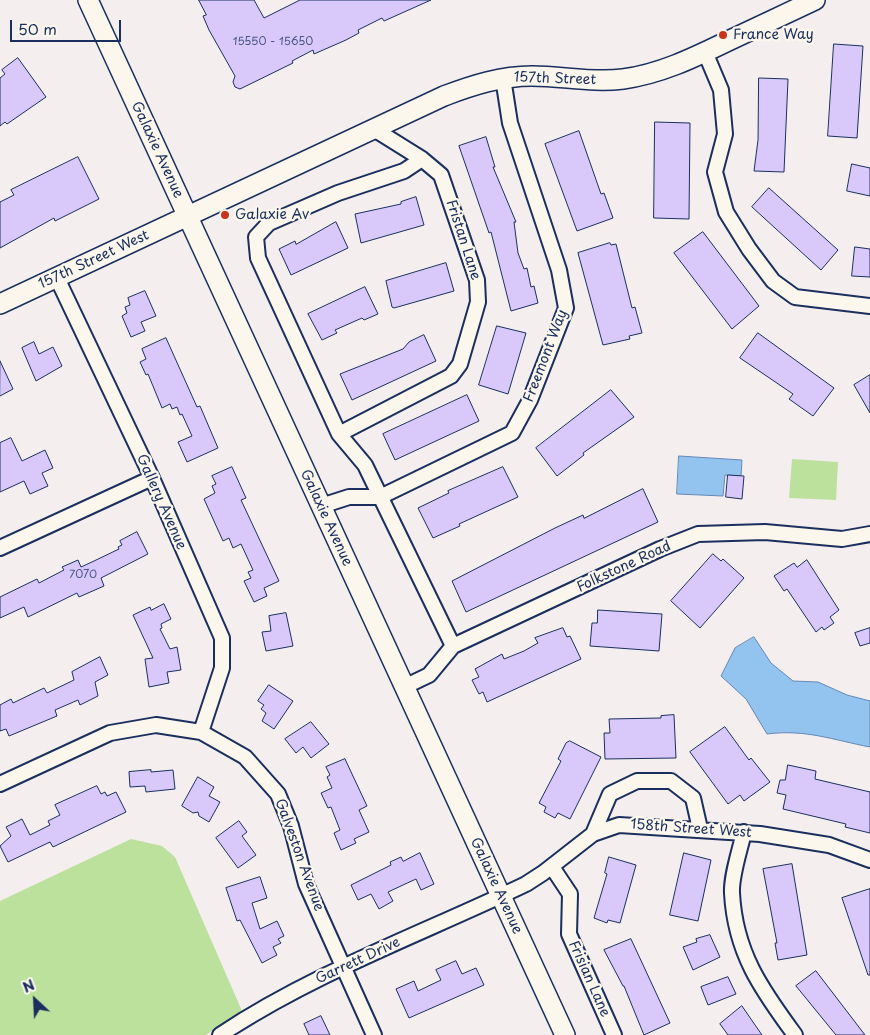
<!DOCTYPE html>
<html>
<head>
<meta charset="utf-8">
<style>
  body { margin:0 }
  #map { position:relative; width:870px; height:1035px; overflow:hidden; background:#f4eeef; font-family:"Playpen Sans",sans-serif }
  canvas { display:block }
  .north { position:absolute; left:10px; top:975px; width:50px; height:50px; -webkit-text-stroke:4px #fbf7ec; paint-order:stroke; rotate:335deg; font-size:14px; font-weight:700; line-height:20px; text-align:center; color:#1b2f5e }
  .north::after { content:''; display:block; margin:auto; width:18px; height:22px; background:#1b2f5e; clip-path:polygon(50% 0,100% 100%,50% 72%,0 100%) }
  .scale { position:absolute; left:10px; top:20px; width:111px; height:22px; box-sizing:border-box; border:2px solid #1b2f5e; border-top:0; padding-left:6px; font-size:15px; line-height:18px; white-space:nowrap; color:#1b2f5e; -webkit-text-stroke:4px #fbf7ec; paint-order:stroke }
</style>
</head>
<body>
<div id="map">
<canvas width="870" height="1035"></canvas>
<div class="north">N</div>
<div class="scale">50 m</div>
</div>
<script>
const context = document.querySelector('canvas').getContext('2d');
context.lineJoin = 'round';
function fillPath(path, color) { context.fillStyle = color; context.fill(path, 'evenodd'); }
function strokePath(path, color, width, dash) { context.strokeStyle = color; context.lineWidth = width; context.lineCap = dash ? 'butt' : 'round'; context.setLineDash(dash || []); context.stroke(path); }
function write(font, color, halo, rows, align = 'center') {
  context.font = font + ' "Playpen Sans",sans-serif'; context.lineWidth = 4.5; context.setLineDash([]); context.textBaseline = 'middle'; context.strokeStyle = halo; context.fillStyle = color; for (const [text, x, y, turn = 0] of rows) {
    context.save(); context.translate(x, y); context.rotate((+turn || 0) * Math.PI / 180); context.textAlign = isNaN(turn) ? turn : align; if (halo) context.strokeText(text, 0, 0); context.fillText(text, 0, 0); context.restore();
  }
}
const green = new Path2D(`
  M792 459 838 462 836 500 789 498Z
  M131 839 162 846 175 857 242 1011 206 1035H0V901Z`);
const water = new Path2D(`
  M679 456 742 460 741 476 725 475 723 496 677 494Z
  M754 637 771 663 793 681 818 682 847 695 870 701V747C833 740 806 729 767 734L746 699 721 676 735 648Z`);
const building = new Path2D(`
  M199 0H254L264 18 300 0H431L384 21 382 18 358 30 359 33 346 40 314 54 313 50 292 61 293 63 240 89 235 87 233 82 235 76 209 30 203 16 206 15Z
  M834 44 863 46 857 138 828 136Z
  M18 58 46 97 7 124 5 122 0 126V78L5 74 2 70Z
  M759 78 788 79 784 172 754 171 758 140Z
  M655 122 690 123 689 219 654 218Z
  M579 131 601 194 604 193 613 218 577 231 545 144Z
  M486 137 495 167H493L516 222H514L518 253 524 269 527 268 531 287 534 286 538 303 511 311 491 232 489 233 459 146Z
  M78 157 99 199 55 221 54 218 0 248V202L14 195 11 190Z
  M852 164 870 168V196L847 191Z
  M769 188 838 250 821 270 752 207Z
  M416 197 424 225 361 243 355 214 401 204V202Z
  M336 222 348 248 291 275 279 249 295 241 296 244Z
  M703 232 759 306 732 329 674 253Z
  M610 243 611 245 616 244 632 308 635 307 642 333 629 336 630 339 603 345 578 253Z
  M855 247 870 249V277L852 276Z
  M446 263 454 291 394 308 392 307 386 281Z
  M365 287 378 314 364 320 362 318 335 330 337 333 322 340 308 314Z
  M145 291 156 316 141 322 145 331 131 337 122 316 127 313 125 307 130 305 128 298Z
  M497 326 526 333 508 394 479 385Z
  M758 333 834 388 813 416 789 399 793 394 740 358Z
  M424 335 436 361 352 400 340 374 403 349 409 342Z
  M166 338 197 407 200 406 218 448 187 462 178 442 192 436 182 414 180 415 177 407 172 409 170 404 162 408 148 374 146 375 140 362 146 359 142 349Z
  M34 342 39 354 53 347 62 366 36 381 22 348Z
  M0 361 13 389 0 396Z
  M870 375V413L854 385Z
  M611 390 634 417 583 453 584 455 557 476 536 448Z
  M467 395 479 421 395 460 383 434Z
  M11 438 22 461 45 450 53 468 42 473 48 486 30 494 24 481 0 492V443Z
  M232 467 246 498 241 500 279 581 264 588 267 596 254 602 244 581 251 578 248 572 253 570 241 544 233 548 229 538 223 541 204 499 215 493 212 486 216 484 212 476Z
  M503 467 518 497 459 524 460 526 433 538 418 508 449 493 448 491Z
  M728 475 744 476 742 499 726 497Z
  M643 489 658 522 466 612 452 581 555 528 583 515 584 518Z
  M137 532 148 554 101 578 104 586 79 597 77 593 28 617 24 607 0 618V597L37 579 39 583 64 570 62 567 78 560 81 567 94 561 119 549 118 547 122 545 120 541Z
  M713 554 721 561 723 559 744 578 700 628 671 601Z
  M807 560 839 610 830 617 834 623 824 630 822 627 816 632 787 589 784 591 774 576 794 563 797 567Z
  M164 604 171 619 161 624 162 628 160 629 170 649 177 647 181 670 167 672 169 683 149 687 145 659 153 658 133 615 150 607 151 610Z
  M598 610 662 614 659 651 590 646 592 623H597Z
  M286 613 293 646 266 651 262 632 271 631 269 616Z
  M563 628 567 637 570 636 581 659 487 702 483 692 479 694 472 680 479 677 475 669 502 654 504 659 524 651 538 643 535 638Z
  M870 628V643L860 646 855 633Z
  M100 657 108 675 95 682 98 696 80 705 78 700 55 710 57 716 9 736 6 729 0 731V705L11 699 13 703 44 688 47 693 74 680 72 672Z
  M269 685 293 701 274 729 262 721 266 713 261 709 264 705 258 701Z
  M674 715 676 758 605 759 604 733H610L609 719 661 718V716Z
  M311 722 329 744 311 758 303 747 296 753 285 739Z
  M725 727 749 760 751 758 770 782 744 801 740 795 728 804 690 752Z
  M570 741 601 757 570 819 558 813 555 818 544 812 546 807 539 803 561 761 558 759 566 743Z
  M345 759 367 806 359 810 369 832 354 839 356 843 341 850 334 833 340 830 331 807 328 808 321 793 332 788 327 777 330 775 326 767Z
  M788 765 816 771 815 779 870 792V833L845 827 846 824 783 809 786 795 777 793 780 780H785Z
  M151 770V772L173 770 175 789 146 792 145 786 130 787 129 772Z
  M198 777 214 787 209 796 220 802 209 822 199 816 198 812 193 813 182 806Z
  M97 786 101 794 105 792 107 796 116 792 126 812 53 847 50 842 8 862 0 846 11 836 6 827 22 819 30 835 50 825 48 821 60 815 55 805Z
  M239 821 247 832 242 836 256 855 238 868 216 838Z
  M420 853 434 884 421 890 416 879 388 892 393 901 379 909 371 894 358 900 351 885 391 865 390 862 401 857 403 861Z
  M684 853 711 860 698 921 670 915Z
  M609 857 636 865 620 923 608 920 607 923 594 918 607 874 605 873Z
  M792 864 807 955 778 960 775 943H777L763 869Z
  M260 877 267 898 252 903 260 929 277 921 284 936 278 939 281 943 273 947 277 955 262 963 240 920 237 921 226 888Z
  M870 889V975H868L842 898Z
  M710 935 720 957 693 970 683 947 697 942 696 939Z
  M631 939 670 1023 644 1035 624 986H623L604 950Z
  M456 961 462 974 476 968 484 985 409 1018 396 989 414 981 418 991 441 980 436 970Z
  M816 971 865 1035H836L796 986Z
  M728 977 736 994 708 1005 701 987Z
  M742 1006 753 1022 762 1035H728L720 1024Z
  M321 1016 330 1035H309L304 1024Z`);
const street = new Path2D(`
  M705 52 721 90 725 134 715 172 726 212 749 249 773 281 795 297 870 306
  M422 159 404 171 338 193 269 223 256 237 258 258 339 434 365 465 453 646
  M57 278 152 478 222 638V668L201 732
  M339 434 451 376 460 364 478 302 477 280 441 175 422 159 374 129
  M321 506 349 497H380L512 433 530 400 566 308 559 270 510 123 503 78
  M0 548 152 478
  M404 687 429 675 453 646 660 549 698 534 765 532 842 539 870 534
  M0 784 110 733 156 725 201 732 245 757 278 794 291 826 306 884 374 1035
  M744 832C740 850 731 876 732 893 735 952 761 989 795 1035
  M593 834 610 794 637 781H671L693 798 700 829
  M552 867 570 894 569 934 614 1035
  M220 1035C315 972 424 933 526 884L543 873 593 834 619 825 760 834 829 845 870 860`);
const secondary = new Path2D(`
  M88 0 565 1035
  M0 304 444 96C473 85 501 76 532 76 563 76 592 83 623 79 660 74 693 58 726 42 756 28 785 14 815 0`);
const markers = [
  [723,35,5,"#c8321e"],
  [225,215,5,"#c8321e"]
];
const numberNames = [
  ["15550 - 15650",273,42],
  ["7070",83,575]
];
const poiNames = [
  ["France Way",733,35],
  ["Galaxie Av",235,215]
];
const streetNames = [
  ["157th Street",555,79,2],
  ["Galaxie Avenue",157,150,65],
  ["Fristan Lane",463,240,72],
  ["157th Street West",94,260,-25],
  ["Freemont Way",546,356,-69],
  ["Gallery Avenue",161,502,66],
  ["Galaxie Avenue",326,518,65],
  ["Folkstone Road",624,567,-25],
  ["158th Street West",691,829,4],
  ["Galveston Avenue",299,855,70],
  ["Galaxie Avenue",496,886,65],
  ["Garrett Drive",358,961,-25],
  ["Frisian Lane",589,979,66]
];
fillPath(green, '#bce19c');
fillPath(water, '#93c4ef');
strokePath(water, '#6388b5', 1);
fillPath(building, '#d9c9fb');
strokePath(building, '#1b2f5e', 1);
strokePath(street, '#1b2f5e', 18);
strokePath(secondary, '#1b2f5e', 22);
strokePath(street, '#fbf7ec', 14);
strokePath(secondary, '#fbf7ec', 19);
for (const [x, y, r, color] of markers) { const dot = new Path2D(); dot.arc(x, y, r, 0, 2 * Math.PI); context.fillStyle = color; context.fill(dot); strokePath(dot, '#fbf7ec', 2); }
write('11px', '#4a5685', null, numberNames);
write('14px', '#1b2f5e', '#fbf7ec', poiNames, 'left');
write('14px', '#1b2f5e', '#fbf7ec', streetNames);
</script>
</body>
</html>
